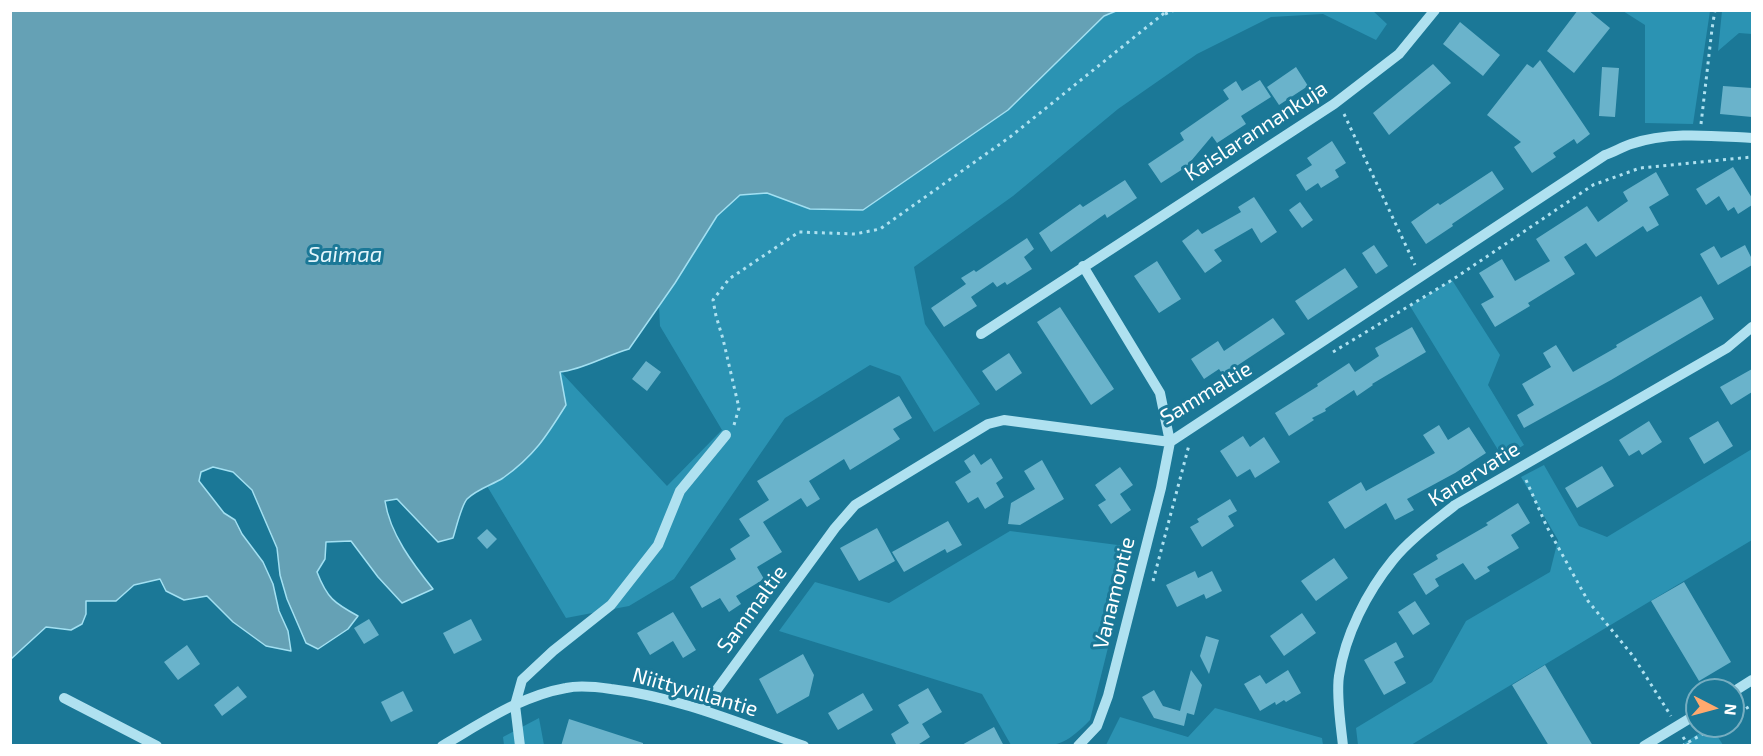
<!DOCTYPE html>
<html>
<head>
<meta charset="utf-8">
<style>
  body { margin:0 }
  #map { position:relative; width:1763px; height:756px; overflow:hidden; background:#1b7897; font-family:"Exo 2",sans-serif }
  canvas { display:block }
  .frame { position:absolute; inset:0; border:12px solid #fff; pointer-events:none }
  .north { position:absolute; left:1685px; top:678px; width:60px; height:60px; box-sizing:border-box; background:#1b7897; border:2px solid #76aec1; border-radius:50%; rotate:96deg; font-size:16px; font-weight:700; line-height:24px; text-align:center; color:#fff }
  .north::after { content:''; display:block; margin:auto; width:21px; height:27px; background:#ffa96e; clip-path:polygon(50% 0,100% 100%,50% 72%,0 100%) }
</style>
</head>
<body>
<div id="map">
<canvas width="1763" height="756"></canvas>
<div class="frame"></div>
<div class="north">N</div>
</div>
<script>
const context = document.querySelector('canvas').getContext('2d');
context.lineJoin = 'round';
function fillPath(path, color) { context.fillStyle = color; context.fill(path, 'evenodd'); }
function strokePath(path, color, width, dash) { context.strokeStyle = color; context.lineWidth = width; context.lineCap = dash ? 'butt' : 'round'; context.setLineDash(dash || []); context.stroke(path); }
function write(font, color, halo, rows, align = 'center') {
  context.font = font + ' "Exo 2",sans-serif'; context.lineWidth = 6; context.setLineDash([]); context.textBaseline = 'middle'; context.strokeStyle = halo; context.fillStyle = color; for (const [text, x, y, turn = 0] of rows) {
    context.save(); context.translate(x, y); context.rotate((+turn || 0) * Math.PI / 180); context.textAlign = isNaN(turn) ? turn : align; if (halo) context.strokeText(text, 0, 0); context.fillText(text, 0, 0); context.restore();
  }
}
const green = new Path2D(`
  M1372 10 1387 24 1376 40 1323 14 1271 17 1197 54 1118 109 1013 196 914 267 925 324 980 404 934 432 900 376 870 365 785 418 674 579 629 606 566 618 487 486C526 466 544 441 566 405L560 371 667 486 722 430 660 326 659 306 717 216 740 195 767 193 810 209 1104 16 1116 11Z
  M1623 11H1710L1693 124 1645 123V25Z
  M1722 11H1752V34L1739 33 1718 51Z
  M1452 280 1500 355 1488 385 1524 445 1503 458 1410 306Z
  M1752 449V540L1411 745H1358L1356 728 1432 682 1466 621 1550 572 1558 540 1521 477 1544 465 1579 526 1607 537Z
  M1010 531 1133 547 1090 720C1060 751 1052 746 1011 745L982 694 779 631 815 582 889 603Z
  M1215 708 1322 738 1323 745H1106L1120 717 1188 737Z
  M539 718 544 745H504L503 737Z
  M1711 726 1723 745H1681Z`);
const water = new Path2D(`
  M11 10H1116V11L1104 16 1008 110 863 210 810 209 767 193 740 195 717 216 675 283 629 349C607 355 582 370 560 372L566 405C546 437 534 456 503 478 492 485 477 489 467 499 461 506 456 529 453 538L438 542 397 499 385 501C390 534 413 564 433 589L402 603 378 577 351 541 326 542 325 559 317 572C327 598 334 603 358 616L348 629 318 649 306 643 287 599 280 575 277 548 252 490 233 472 213 467 201 472 199 481 224 513 235 520 242 534 263 562 273 584 279 611 288 631 291 651 266 646 233 622 207 596 184 600 166 591 160 579 134 585 116 601H86V614L82 624 71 630 46 627 11 659Z`);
const building = new Path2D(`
  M1578 10H1588L1610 28 1574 73 1547 51Z
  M1460 22 1500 55 1483 76 1443 44Z
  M1540 60 1590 134 1577 144 1574 139 1553 153 1556 157 1532 173 1514 147 1521 142 1487 115 1527 64 1533 68Z
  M1433 64 1451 83 1389 135 1373 113Z
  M1296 67 1308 86 1279 105 1267 87Z
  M1602 67 1619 68 1615 117 1599 116Z
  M1260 80 1271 97 1241 116 1246 124 1217 143 1212 136 1186 167 1161 183 1148 164 1184 140 1180 133 1229 99 1223 90 1236 81 1242 91Z
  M1723 86 1752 88V117L1720 114Z
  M1332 141 1346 163 1335 170 1339 177 1321 188 1318 183 1306 191 1296 175 1312 165 1307 158Z
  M1733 167 1752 198V205L1738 214 1734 207 1728 211 1719 196 1706 205 1696 189Z
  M1492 171 1504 189 1452 224 1453 226 1426 244 1411 222 1438 203 1440 205Z
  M1656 172 1669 195 1649 207 1659 225 1647 232 1643 226 1596 257 1586 243 1564 257 1575 274 1528 303 1530 306 1495 327 1481 304 1494 297 1479 273 1502 259 1515 281 1550 261 1536 239 1587 206 1598 222 1628 201 1623 192Z
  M1125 180 1137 198 1107 218 1105 214 1051 252 1039 233 1080 204 1083 207Z
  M1254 197 1277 232 1261 243 1252 228 1214 250 1222 261 1205 273 1182 241 1198 229 1202 234 1241 212 1238 207Z
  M1300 202 1313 220 1302 228 1289 210Z
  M1027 238 1034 249 1024 257 1032 269 1007 285 1005 282 997 287 993 282 971 297 977 306 944 327 931 308 966 284 961 278 974 270 976 272Z
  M1374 245 1388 266 1376 274 1362 253Z
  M1745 245 1752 259V265L1718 285 1700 254 1714 246 1721 258Z
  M1157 261 1181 299 1159 313 1134 276Z
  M1345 268 1358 287 1308 320 1295 301Z
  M1701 296 1714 319 1611 380 1524 428 1517 415 1534 405 1522 384 1551 367 1543 353 1556 345 1573 372 1617 347 1616 345Z
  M1060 307 1114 389 1091 405 1037 322Z
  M1273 318 1285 334 1223 375 1219 369 1204 379 1191 359 1218 341 1224 351Z
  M1412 327 1426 352 1372 384 1373 385 1357 396 1354 390 1325 409 1326 411 1312 418 1314 420 1289 436 1275 413 1318 386 1317 384 1349 363 1355 372 1379 356 1375 348Z
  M1009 353 1022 373 996 391 982 371Z
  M646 361 661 372 647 391 632 379Z
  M1752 369V392L1731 405 1720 387Z
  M899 396 912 418 893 429 900 439 850 470 844 459 809 481 820 499 807 507 801 498 763 522 782 552 757 567 764 579 736 596 741 604 729 612 720 598 702 608 690 587 736 559 730 549 750 536 739 519 769 500 757 481Z
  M1649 421 1662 442 1642 455 1639 450 1629 456 1619 440Z
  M1718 421 1733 446 1704 464 1689 438Z
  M1439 425 1448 440 1469 427 1486 453 1455 473 1407 499 1414 510 1395 520 1386 503 1345 529 1328 502 1361 482 1366 491 1435 453 1423 435Z
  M1243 436 1250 447 1264 437 1280 462 1255 478 1250 469 1237 477 1220 451Z
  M974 454 981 465 991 458 1003 478 996 483 1004 497 985 509 978 497 968 503 955 482 971 472 964 461Z
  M1042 460 1064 499 1020 525 1008 524 1011 503 1035 489 1024 471Z
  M1602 466 1614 486 1577 508 1565 488Z
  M1120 467 1133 485 1120 494 1131 510 1111 524 1098 505 1106 500 1095 485Z
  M1230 499 1237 511 1228 516 1234 526 1202 547 1190 527 1199 522 1197 519Z
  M1518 503 1530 523 1511 535 1519 548 1487 567 1490 571 1475 580 1463 563 1435 579 1439 586 1426 595 1413 574 1438 559 1436 555 1488 525 1486 523Z
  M948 521 962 545 947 553 945 549 904 572 892 552Z
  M877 528 895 561 859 581 840 548Z
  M487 529 497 539 487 549 477 538Z
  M1334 558 1348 578 1316 601 1301 581Z
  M1195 571 1198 578 1212 571 1222 591 1206 599 1204 594 1177 607 1166 585Z
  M1684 582 1731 662 1699 681 1651 601Z
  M1415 601 1430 624 1413 635 1398 612Z
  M673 612 696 650 683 658 673 641 650 655 637 633Z
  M1302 613 1316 633 1284 656 1270 636Z
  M369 619 379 635 364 644 354 628Z
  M471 619 482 640 454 654 443 633Z
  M1206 636 1219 640 1209 674 1200 656Z
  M1396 642 1404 657 1394 662 1406 683 1384 695 1364 660Z
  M187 645 200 664 178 680 164 662Z
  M803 654 814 675 809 696 777 714 759 679Z
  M1545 665 1593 746H1549L1512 685Z
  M1191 670 1202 685 1194 715 1187 713 1184 726 1154 718 1142 697 1154 690 1163 706 1180 711Z
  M1288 670 1301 693 1286 702 1284 700 1276 705 1275 702 1260 711 1244 684 1260 675 1266 684Z
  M238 686 247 697 222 716 214 705Z
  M928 688 942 712 922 724 930 737 916 746H897L891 734 909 723 898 705Z
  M403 691 413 711 391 722 381 702Z
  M863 693 873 710 838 730 828 713Z
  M569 719 643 743V746H561Z
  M994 727 1004 746H960Z`);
const path = new Path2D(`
  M1165 14 1175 10
  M1344 114 1415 265
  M1701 124 1712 29 1715 10
  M1333 352 1452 280 1593 185 1640 168 1752 157
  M734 425 739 408 723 339 716 316 713 300 729 279 799 232 855 234 880 229 1010 137 1168 10
  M1526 480 1547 527 1588 601 1633 656 1671 716
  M1153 581 1189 445
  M1733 716 1752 705
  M1683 737 1689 746
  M1682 746 1716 726`);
const minor = new Path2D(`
  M981 334 1334 104 1399 54 1435 10
  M1733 692 1752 680
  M64 698 157 746
  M702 710 835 528 855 505 988 424 1004 420 1170 442 1605 155C1614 152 1622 147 1631 144 1669 131 1713 136 1752 138
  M442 746C482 723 520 696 566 688 580 685 597 687 611 689 678 697 741 724 804 746
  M520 746 515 705 522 680 553 651 611 605 658 545 680 491 726 435
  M1078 746 1097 726 1108 696 1161 488 1170 442 1160 393 1083 266
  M1343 746C1341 726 1336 696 1339 676 1345 635 1367 592 1393 560 1410 539 1434 522 1455 505L1727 348 1752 327
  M1644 746 1697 714`);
const streetNames = [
  ["Kaislarannankuja",1256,131,-33],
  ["Sammaltie",1206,393,-31],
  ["Kanervatie",1474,474,-32],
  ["Vanamontie",1114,593,-76],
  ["Sammaltie",752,609,-54],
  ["Niittyvillantie",695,692,16]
];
const waterNames = [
  ["Saimaa",345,255]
];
fillPath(green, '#2b93b3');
fillPath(water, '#65a1b5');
strokePath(water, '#a2e0f2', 1.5);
fillPath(building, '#6ab3cb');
strokePath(path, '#afe1f0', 3, [3, 4.5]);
strokePath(minor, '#afe1f0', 10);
write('21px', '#fff', '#1b7897', streetNames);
write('italic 22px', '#e4f6fc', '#1b7897', waterNames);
</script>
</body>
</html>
